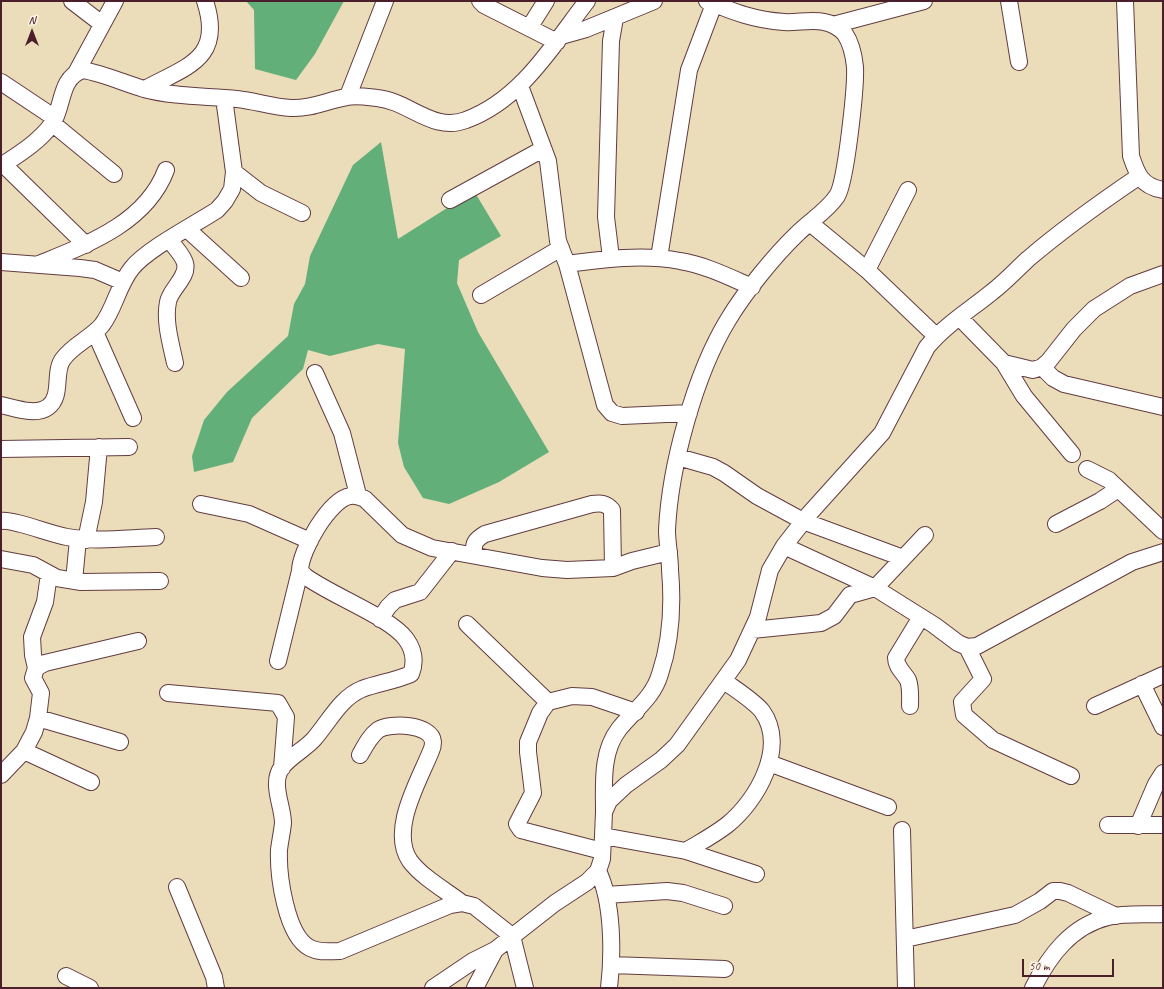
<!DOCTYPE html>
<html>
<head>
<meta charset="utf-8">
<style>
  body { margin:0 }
  #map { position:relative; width:1164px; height:989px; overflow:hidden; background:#ebddb9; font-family:Caveat,sans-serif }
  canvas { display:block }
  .frame { position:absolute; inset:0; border:2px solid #4a1f2b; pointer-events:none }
  .north { position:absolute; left:12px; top:12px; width:40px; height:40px; -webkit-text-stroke:3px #fcf5e5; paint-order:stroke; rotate:0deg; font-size:11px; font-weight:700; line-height:16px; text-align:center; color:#4a1f2b }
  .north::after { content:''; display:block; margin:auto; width:14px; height:18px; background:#4a1f2b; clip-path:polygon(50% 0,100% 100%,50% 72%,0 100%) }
  .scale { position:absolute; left:1022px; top:959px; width:92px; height:18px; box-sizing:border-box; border:2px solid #4a1f2b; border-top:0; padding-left:5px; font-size:12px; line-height:14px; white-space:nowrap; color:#4a1f2b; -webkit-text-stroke:3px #fcf5e5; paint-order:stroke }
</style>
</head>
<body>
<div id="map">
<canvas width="1164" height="989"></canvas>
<div class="frame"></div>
<div class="north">N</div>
<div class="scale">50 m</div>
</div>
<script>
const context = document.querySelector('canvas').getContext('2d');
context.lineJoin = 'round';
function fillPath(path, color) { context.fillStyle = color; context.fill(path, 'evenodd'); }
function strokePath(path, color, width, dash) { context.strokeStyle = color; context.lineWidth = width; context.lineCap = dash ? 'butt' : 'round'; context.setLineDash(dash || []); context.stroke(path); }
const forest = new Path2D(`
  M246 1H344L315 54 296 80 255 69 254 10Z
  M381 142 398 239 474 191 501 236 459 260 457 283 478 332 549 452 499 482 449 504 423 498 404 467 398 443 405 349 378 344 330 356 308 350 303 369 252 418 233 462 194 472 192 456 204 420 227 392 288 336 294 304 305 284 310 256 353 165Z`);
const minor = new Path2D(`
  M72 1 102 24
  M480 1 484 5 557 42
  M1009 1 1019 62
  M1125 1 1131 156C1137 174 1141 186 1163 190
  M833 25 924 1
  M529 28 546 1
  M561 36 586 29 654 1
  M76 73 115 1
  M1 82 55 118
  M520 86 548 161 558 241 567 264 605 405 612 413 622 416 689 413
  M145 89C187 66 224 59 205 1
  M348 96 385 1
  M52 123 114 174
  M3 164 86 245
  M1 166C19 154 39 142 52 124 64 106 59 78 83 70 104 74 124 83 144 89 174 97 207 96 237 99 255 101 273 107 291 108 312 109 328 100 347 97 356 95 368 97 377 98 409 101 433 133 466 120 521 100 553 45 587 1
  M234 172 261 193 302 213
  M450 200 543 149
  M810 223 867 270 936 336
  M187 229 241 278
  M170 240C174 247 183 255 185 263 189 277 170 289 168 302 164 321 171 344 175 363
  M611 258 606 217 611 41 615 18
  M659 258 689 70 714 4
  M1 262 80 268 95 270 123 282
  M39 264C88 244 146 223 166 170
  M567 264C605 259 643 254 680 261 705 265 729 277 752 287
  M867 270 908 190
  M481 295 561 248
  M960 318 1004 363 1033 370 1042 367 1048 362 1074 329 1094 309 1130 286 1163 274
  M95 332 133 418
  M1004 363 1024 396 1072 454
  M1042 367 1053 378 1064 384 1163 407
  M315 373 342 433 358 495
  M1 405C15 408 36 416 48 407 63 396 53 372 63 359 73 345 91 338 102 325 115 308 118 285 132 268 147 249 194 225 217 210L225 201 232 189 234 172 224 98
  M1 449 129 447
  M678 457 713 467 724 473 757 496 803 521 903 558
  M1087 469 1109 480 1163 531
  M201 504 249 514 310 541
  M1 521C13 519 50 534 67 537 96 542 126 538 156 537
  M1056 524 1100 501 1118 489
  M86 540 94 502 99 447
  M784 546 875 588 934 625 958 643 967 647 977 646 1132 562 1163 552
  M474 555C473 543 475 540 485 534L592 504C601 503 606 503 612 510L613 568
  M1 559 33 565 57 578 81 582 160 581
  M74 581 78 539
  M380 619 388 607 395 600 420 592 452 551
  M467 624 548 702
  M752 630 821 623 834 616 850 595 875 588 925 535
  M967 647 983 679 962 702 964 715 993 740 1071 776
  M278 661 300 571
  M36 668 33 655 32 637 45 602 49 574
  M1142 684 1163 727
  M168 693 278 703 286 717 282 768
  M910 706C910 698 911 688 908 680 904 673 896 667 896 658L921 617
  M1095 706 1163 675
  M38 718 120 742
  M24 751 91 782
  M360 755C365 746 370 736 378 730 390 722 432 724 433 742 433 745 432 749 431 751 419 781 389 830 410 861 423 878 445 890 462 903
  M769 763 888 807
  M1 775 24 751 34 732 38 718 41 693 33 678 36 668 45 663 138 641
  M604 812C604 784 601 752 619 729 634 710 653 698 660 674 671 641 673 604 670 570 670 556 667 543 667 530 670 466 695 374 728 320 744 293 775 255 797 234 810 221 827 211 837 196 846 182 856 87 855 67 854 57 851 43 845 34 840 28 831 23 824 22 812 19 796 23 784 22 754 20 734 12 707 1
  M1108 825H1163
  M1138 826 1156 784 1163 773
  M902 830 906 988
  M603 836 686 851 756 874
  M602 851 521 830 517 824 533 793 528 752V742L540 713 548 702 572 696 592 697 636 712
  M686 851C699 843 714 835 727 825 757 801 788 747 762 711 754 701 735 689 724 681
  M598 871C613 902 613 954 609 988
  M177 887 214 977 216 988
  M606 895 667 891 683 893 724 906
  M905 939 1015 915 1040 901 1053 891H1060L1068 893 1116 916
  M611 965 725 969
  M66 976 90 988
  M433 988 473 961 495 950 555 903 587 882 598 871 602 859 604 812 609 801 626 785 661 760 677 745 738 660 758 617 770 570 784 546 809 514 882 433 927 347C945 325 970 310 992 292 1005 282 1016 270 1028 259 1062 230 1101 202 1138 177
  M475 988 495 950
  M525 988 512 936 474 906 462 903 450 905 340 951C329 951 320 953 310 948 286 936 278 875 279 850 280 841 282 833 283 823 283 806 270 783 282 767 291 756 305 749 314 739 329 722 340 698 362 689 378 683 395 681 411 674 416 661 414 650 406 639 390 617 330 595 305 576L300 571C300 551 329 500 350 496 356 495 360 497 365 499L402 535 432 548 542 568 567 570 613 568 632 561 669 552
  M1033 988C1049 956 1071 926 1108 917 1125 913 1145 915 1163 914`);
fillPath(forest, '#62af79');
strokePath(minor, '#623c40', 18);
strokePath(minor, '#fff', 16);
</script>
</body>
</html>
